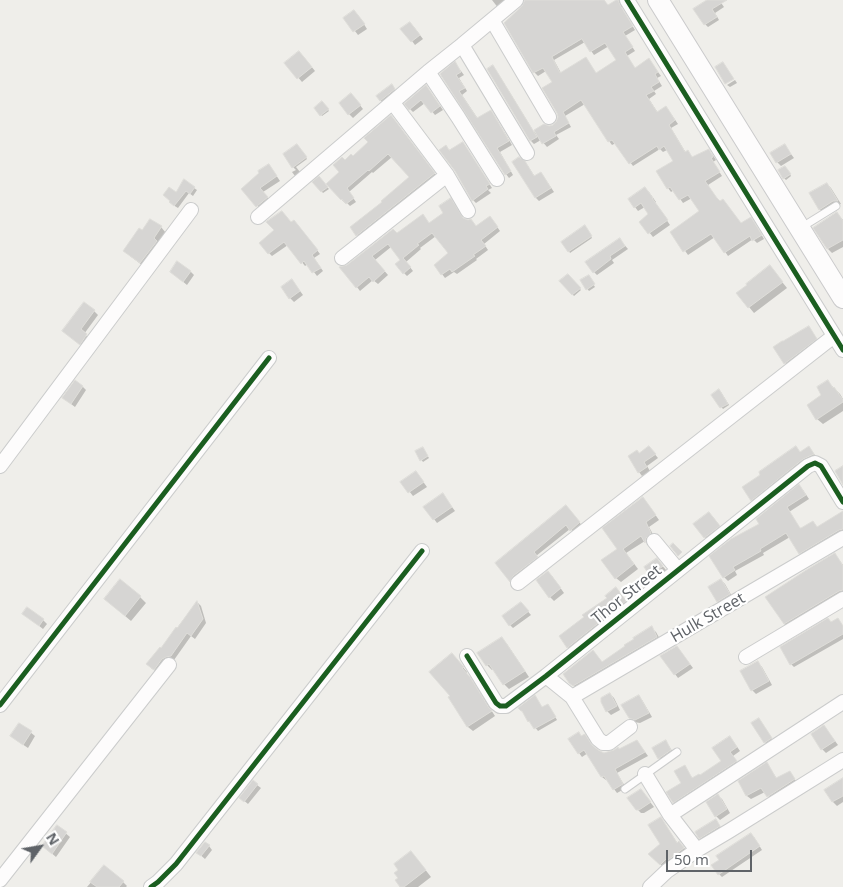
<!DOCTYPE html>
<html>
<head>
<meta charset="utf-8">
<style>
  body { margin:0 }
  #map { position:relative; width:843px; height:887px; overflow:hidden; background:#efeeea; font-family:"Open Sans",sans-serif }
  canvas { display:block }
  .north { position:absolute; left:15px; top:822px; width:50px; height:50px; -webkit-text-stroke:4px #fff; paint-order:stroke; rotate:58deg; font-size:14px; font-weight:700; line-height:20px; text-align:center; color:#5f6368 }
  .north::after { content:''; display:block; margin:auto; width:18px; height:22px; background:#5f6368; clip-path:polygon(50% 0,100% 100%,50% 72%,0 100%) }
  .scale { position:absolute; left:666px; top:850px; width:86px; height:22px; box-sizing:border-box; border:2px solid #5f6368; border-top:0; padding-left:6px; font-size:15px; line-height:18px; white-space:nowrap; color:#5f6368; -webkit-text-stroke:4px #fff; paint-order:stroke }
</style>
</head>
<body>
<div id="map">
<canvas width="843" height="887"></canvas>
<div class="north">N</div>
<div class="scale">50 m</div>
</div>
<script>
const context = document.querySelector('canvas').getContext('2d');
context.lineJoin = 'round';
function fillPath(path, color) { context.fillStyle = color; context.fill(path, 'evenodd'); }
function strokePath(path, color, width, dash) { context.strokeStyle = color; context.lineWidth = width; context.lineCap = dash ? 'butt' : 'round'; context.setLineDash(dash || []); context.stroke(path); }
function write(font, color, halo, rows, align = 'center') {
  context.font = font + ' "Open Sans",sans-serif'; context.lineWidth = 4.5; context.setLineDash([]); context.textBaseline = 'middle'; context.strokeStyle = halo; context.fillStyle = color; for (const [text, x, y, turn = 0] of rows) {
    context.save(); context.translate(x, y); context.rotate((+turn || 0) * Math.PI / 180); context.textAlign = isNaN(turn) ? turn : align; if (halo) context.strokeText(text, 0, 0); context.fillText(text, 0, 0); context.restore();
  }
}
const shadow = new Path2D(`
  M492 0H510L499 9Z
  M526 0H604L608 6 618 0 622 3V9L635 30 625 36 635 51 627 56 635 69 649 60 661 76 657 78 662 86 654 91 656 94 649 99 658 113 666 107 669 111 678 124 671 128 686 153 688 152 693 158 708 151 712 154 716 160 713 162 722 176 708 185 719 203 741 225 754 222 764 239 757 243 753 239 728 256 715 237 688 255 672 232 701 212 692 198 683 203 674 190 671 192 668 188 674 162 667 150 663 152 660 149 633 166 616 143 612 145 609 141 585 104 565 116 571 127 556 135 559 139 547 147 541 140 534 144 531 141 488 69 493 67 496 70 534 132 544 125 548 127 554 126 558 121 559 116 553 82 546 71 538 76 534 72 505 23 523 7ZM585 42 594 55 609 46 618 60 596 74 586 58 561 73 554 60Z
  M709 0H719L724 7 715 13 719 20 708 27 705 24Z
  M358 15 367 29 358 35 345 18Z
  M414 27 423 39 415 45 412 41Z
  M303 56 315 71 302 82 286 63Z
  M455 63 464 75 459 78 467 91 462 95 478 119 491 111 494 115 512 145 500 152 513 175 509 178 506 174 441 74Z
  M735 80 737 83 730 87 727 85Z
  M392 85 396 91 382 102 377 96Z
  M429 90 443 110 435 115 425 103 413 112 410 109Z
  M355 99 363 109 353 118 349 114Z
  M322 103 329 111 322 116 316 108Z
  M394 120 437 177 360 238 357 235 384 202 411 178 392 157 373 173 372 172 349 192 356 202 350 206 346 202 345 203 341 199V172L345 161 353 158Z
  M463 144 466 147 492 188 488 190 491 193 476 203 473 200 456 170 446 147 449 150Z
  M785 146 794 158 781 166 777 162Z
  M298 147 307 159 296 167 300 172 295 176 292 172 296 170 293 167Z
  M514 162 528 166 535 177 541 173 544 177 554 192 539 201 536 198Z
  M272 169 280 181 263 192 271 202 261 210 243 189Z
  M787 169 791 176 786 180 784 178Z
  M319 178 329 189 323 193 314 182Z
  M827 184 831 188 841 204 837 205 824 213 820 210 811 194Z
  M194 188 197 190 193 196 189 193 178 208 173 205 176 194Z
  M645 189 649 192 656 202 655 203 670 225 653 237 641 222 650 215 645 207 638 211 635 207Z
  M454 203 464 220 477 227 493 221 500 231 484 244 488 250 476 259 477 260 457 274 454 272 445 278 442 274 450 253 436 236 420 248 421 249 406 262 413 271 407 276 404 273 401 260 391 247 375 260 388 275 378 284 373 280 360 291 357 287 348 266 398 235 430 224 445 213Z
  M837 213 843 220V247L832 253 828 249Z
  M291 223 297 224 320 254 314 258 323 271 317 276 308 264 305 266 288 245 272 256 269 253Z
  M161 227 166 233 146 268 130 256 125 251Z
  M586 228 592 238 570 253 569 251Z
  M620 240 628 249 612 260 614 263 597 275 594 272Z
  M770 267 787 288 754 313 749 307Z
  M190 271 194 275 187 285 171 272Z
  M567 276 581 290 574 296 561 281Z
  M588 276 595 287 589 291 581 281Z
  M292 280 303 295 294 302 290 298Z
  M94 311 98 315 84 334 90 339 84 347 67 334Z
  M809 327 819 342 789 366 785 363Z
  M828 382 840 394 843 399V411L823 424 817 419Z
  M82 386 86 390 75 407 63 398Z
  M721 392 729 405 723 409 712 395Z
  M809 447 817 458 755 503 752 500 800 453Z
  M424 450 429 458 423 462 416 452Z
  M652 451 658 458 647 466 650 471 642 476 639 472 640 454Z
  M416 472 427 487 413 496 402 482Z
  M803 490 809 499 789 512 801 530 813 522 818 528 843 512V534L804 557 800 553 790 537 763 553 764 555 735 571 737 575 728 581 724 577 760 524Z
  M443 495 455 511 437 523 434 519Z
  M643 498 647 503 659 520 649 527 655 538 650 546 645 541 626 553 638 569 621 582 616 578 618 549Z
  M570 510 583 527 575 533 570 529 536 556 540 561 514 585 496 563Z
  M713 517 723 530 708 541 695 524Z
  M835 554 843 565V595L788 627 784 624Z
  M660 563 666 570 655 579 651 575Z
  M552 576 564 593 554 601 550 597Z
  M721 580 725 584 733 598 721 605 718 601Z
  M620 593 629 605 571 651 568 647Z
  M140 597 146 603 131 621 112 605Z
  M197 602 201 606 206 623 195 639 191 636 174 660H170L158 673 151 668 161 649Z
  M524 607 531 615 513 628 510 625Z
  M24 614 43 620 47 624 43 629Z
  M838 620 843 626V639L794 667 791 664 831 622Z
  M651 628 656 632 661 641 575 687 570 683 593 651 603 663Z
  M502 639 507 644 529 677 509 689 504 684 494 669 492 670 487 665Z
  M680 651 693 668 678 678 662 657Z
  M456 659 467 672 466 674 474 683 495 716 473 731 468 727 450 697 452 696Z
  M758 663 762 667 772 685 756 694 752 690Z
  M610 694 614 698 620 710 611 715 607 711 602 701Z
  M639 696 642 700 652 717 640 723 634 722 630 718Z
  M550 708 557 720 538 731 524 713 543 709Z
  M762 723 774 742 769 746 765 742Z
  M20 724 35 736 28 748 16 740Z
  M824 726 838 745 826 753 822 749Z
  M579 734 594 749 604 754 619 751 637 741 648 756 617 773 626 788 617 793 614 789 608 779 606 780 602 777 588 753 582 757 579 753Z
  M733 741 740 751 733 756 739 765 677 806 674 802 683 783 684 767 693 779 700 776 723 761Z
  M665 742 669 746 674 754 663 762 659 758Z
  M767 764 770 768 777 779 790 772 798 784 772 800 765 792 751 799 747 796 739 782Z
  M843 779V802L837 806 833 802 826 790Z
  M257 785 261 788 248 804 241 798Z
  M641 790 654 807 644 813H641L637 809Z
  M718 796 722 799 730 813 720 820 716 816Z
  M661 818 678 844 683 846 687 852 664 868 650 854 661 844Z
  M716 821 723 830 704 842 700 838Z
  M57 826 70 837 56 857 43 846Z
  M754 837 762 850 722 877 719 874Z
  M209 846 212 850 205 859 198 853Z
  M417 859 431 877 418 887H401L399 878Z
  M105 866 123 882 127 886 126 887H87Z`);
const building = new Path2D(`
  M525 0H604L608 5 616 0H618L620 5 633 26 623 32 633 47 625 52 635 68 649 58 658 72 655 74 659 82 651 87 654 91 646 95 657 112 666 106 675 120 669 125 685 152 688 150 692 157 709 149 713 157 711 158 720 172 705 181 717 198 720 201 723 199 741 223 751 217 762 235 752 241 750 236 724 253 711 234 683 252 670 232 699 211 688 195 679 200 670 187 667 189 656 171 673 161 664 146 659 150 657 146 629 164 612 140 608 142 581 100 563 112 569 123 554 132 556 136 542 144 534 130 544 124 549 126 553 125 556 122 558 117 557 113 542 88 552 82 543 68 533 73 504 23 522 6ZM582 39 590 52 605 43 616 60 596 73 586 57 560 73 552 57Z
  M707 0H727L712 9 717 17 704 25 693 9Z
  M354 10 365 24 353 32 343 18Z
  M410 22 420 35 411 42 400 29Z
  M299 51 312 67 297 79 284 63Z
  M455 61 461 72 456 75 465 88 459 91 477 118 491 110 509 141 497 148 511 171 505 175 440 74Z
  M723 62 734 79 725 84 715 67Z
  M493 65 537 137 530 141 487 69Z
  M392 84 395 89 380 101 376 96Z
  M426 85 440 106 431 113 421 100 409 110 404 104Z
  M351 93 361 105 348 115 339 103Z
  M322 101 329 109 320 116 314 108Z
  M391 115 435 173 356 236 350 227 382 202 381 201 409 177 388 154 369 171 368 170 347 188 354 198 346 204 342 199 341 200 326 184 339 172 333 165 342 157 345 160 351 154 353 156 368 142 364 138Z
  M463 142 490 184 486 186 488 189 472 201 455 171 439 150 446 145 449 150Z
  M297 144 307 157 292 168 283 154Z
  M785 144 791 154 776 163 770 153Z
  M519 157 525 161 534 176 541 172 551 188 535 198 512 162Z
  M269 164 277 176 260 188 268 197 256 207 241 189 259 173 258 171Z
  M785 166 791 174 783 179 778 170Z
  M319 176 328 187 321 192 312 182Z
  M184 179 195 187 190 194 186 191 174 206 169 202 170 201 163 195 169 187 176 192Z
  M827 183 838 201H833L819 210 809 193Z
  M645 187 653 198H652L668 220 648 234 639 222 648 214 641 203 634 208 628 199Z
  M451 198 463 218 468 220 471 219 476 226 490 216 498 227 481 240 486 246 473 255 475 256 452 272 450 269 441 275 434 265 448 253 432 233 417 244 419 245 403 258 411 267 403 274 395 264 400 260 388 244 372 256 385 271 373 282 369 277 356 288 339 267 347 265 393 229 397 233 423 214 429 223 443 213 439 206Z
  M282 211 291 222 294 220 318 250 312 255 321 268 312 273 304 261 301 264 284 242 268 254 259 243 274 230 266 222Z
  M837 212 843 221V240L827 249 813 228Z
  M150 219 162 226 154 238 157 241 140 263 123 251 139 228 142 230Z
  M585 225 592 236 568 252 561 242Z
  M620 238 625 246 610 256 611 259 593 273 585 262Z
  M177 261 191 271 183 282 170 272Z
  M770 265 783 282 748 308 736 293 747 285 746 284Z
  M568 274 581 288 572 295 559 281Z
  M589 275 595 284 586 290 580 280Z
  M292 279 300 291 289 299 281 287Z
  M84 302 95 310 81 329 87 334 80 345 62 331Z
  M809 326 817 339 784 364 773 347 782 341H783Z
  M75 380 83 386 71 404 62 398Z
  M828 380 833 388 834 387 843 400V402L816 420 807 405 821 395 817 387Z
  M719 389 728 404 720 408 711 395Z
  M649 446 656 454 644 462 647 467 638 473 628 456 637 450 639 453Z
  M796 446 800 452 809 446 814 454 803 459 751 501 742 487 760 475 759 472Z
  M423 447 428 456 420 461 415 451Z
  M843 466V485L835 471Z
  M416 471 424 482 408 493 400 482Z
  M799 484 806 495 787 507 800 528H801L813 521 817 527 843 511V529L839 530 799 554 786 533 760 549 761 551 733 567 735 570 723 578 709 556 731 539 759 524 756 519Z
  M443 493 452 507 433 520 423 507Z
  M643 497 656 515 646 522 651 533 646 538 645 543 641 536 623 549 634 564 615 579 601 560 617 549 602 528Z
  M566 505 580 522 570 531 566 525 534 552 538 557 513 576 510 582 495 563Z
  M709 512 720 526 704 538 693 524Z
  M673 543 682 552 678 556 670 546Z
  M835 553 843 566V590L839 591 784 624 765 597 808 569Z
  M657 558 663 566 650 576 644 567Z
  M548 571 561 588 549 598 536 580Z
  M120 579 141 596 125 616 104 599Z
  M721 579 730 594 717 602 708 587Z
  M616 587 626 601 567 648 559 636 584 617 582 615 607 598 605 596Z
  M197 601 203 619 191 636 187 633 171 656 166 657 162 659 154 670 146 664 160 647 161 648 176 627 177 628Z
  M521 602 529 611 509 626 502 616Z
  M27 607 44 619 39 626 22 614Z
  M828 618 831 622 838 618 843 626V634L790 665 780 647Z
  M652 626 657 637 573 686 569 683 563 674 593 650 602 662 625 646 624 645 634 639 633 638Z
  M502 637 525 671 503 685 489 664 486 666 477 653Z
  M677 646 690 664 674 675 660 656Z
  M452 653 463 666 464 667 462 668 470 677 489 708 492 711 467 727 448 697 450 696 429 672Z
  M758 661 769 681 751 691 740 671Z
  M610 693 617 706 606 712 601 702V698Z
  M535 695 542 707 548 704 556 717 534 729 529 721 528 722 522 711H521L518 708Z
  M639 695 649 713 635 720 629 718 621 705Z
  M759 718 772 738 764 743 751 723Z
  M19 723 32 731 23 745 10 736Z
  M824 725 835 741 821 750 811 734Z
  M579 732 581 736 585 734 592 745 598 750 604 753 614 750 618 747 619 749 637 740 645 752 615 769 623 784 613 790 604 776 601 777 584 750 578 754 568 739Z
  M730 736 737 747 730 752 737 761 673 803 666 792 681 783 674 771 685 765 692 778 699 774 700 775 721 761 712 748Z
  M666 740 671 750 658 759 652 748Z
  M767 762 776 778 790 771 795 779 767 797 761 788 746 796 738 781Z
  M843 778V796L832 802 824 790Z
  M253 780 258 784 244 802 239 798Z
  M641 789 651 802 639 810H636L627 798Z
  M718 794 727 809 715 817 706 802Z
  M661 817 677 843 679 841 684 848 668 860 667 858 660 865 648 854 660 844 648 825Z
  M716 819 720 826 699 839 695 832Z
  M57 825 67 832 52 854 42 846Z
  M751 833 760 846 718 875 711 865 719 860 716 856Z
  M205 842 210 845 201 856 196 853Z
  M411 851 426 870 404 887H400L395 880 398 878 394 873 398 870 394 864Z
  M104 865 124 881 119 887H97L90 882Z`);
const lane = new Path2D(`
  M802 227 836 206
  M625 789 677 752`);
const street = new Path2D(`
  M627 0 843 350
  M492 20 549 117
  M462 45 527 153
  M428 72 458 117 497 179
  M393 103 447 175 468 211
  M258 217 428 72 462 45 516 0
  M342 258 447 175
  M0 466 191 210
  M654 541 678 570
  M518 583 834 336
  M467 656 496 703 500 706H506L546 676 808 466 815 463 821 466 843 502
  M746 657 843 599
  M546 676 572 697 598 739 603 743H609L630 727
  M572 697 843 538
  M0 705 269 358
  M645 774 670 815 697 850
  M670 815 843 702
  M0 880 169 665
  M151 887 158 882 176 864 422 551
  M650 887 667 871 697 850 729 831 843 760`);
const secondary = new Path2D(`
  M658 0 843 298`);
const cycleway = new Path2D(`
  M627 0 843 350
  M467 656 496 703 500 706H506L546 676 808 466 815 463 821 466 843 502
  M0 705 269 358
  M151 887 158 882 176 864 422 551`);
const streetNames = [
  ["Thor Street",627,595,-39],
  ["Hulk Street",708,618,-30]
];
fillPath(shadow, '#0003');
fillPath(building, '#d6d5d3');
strokePath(building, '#deddd9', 1);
strokePath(lane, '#cbcccc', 9);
strokePath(street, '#cbcccc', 16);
strokePath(secondary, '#cacacb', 22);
strokePath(lane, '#fdfcfc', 7);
strokePath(street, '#fdfcfc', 14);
strokePath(secondary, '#fdfcfc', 20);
strokePath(cycleway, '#1b5e20', 5);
write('16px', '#5f6368', '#fff', streetNames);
</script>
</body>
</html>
